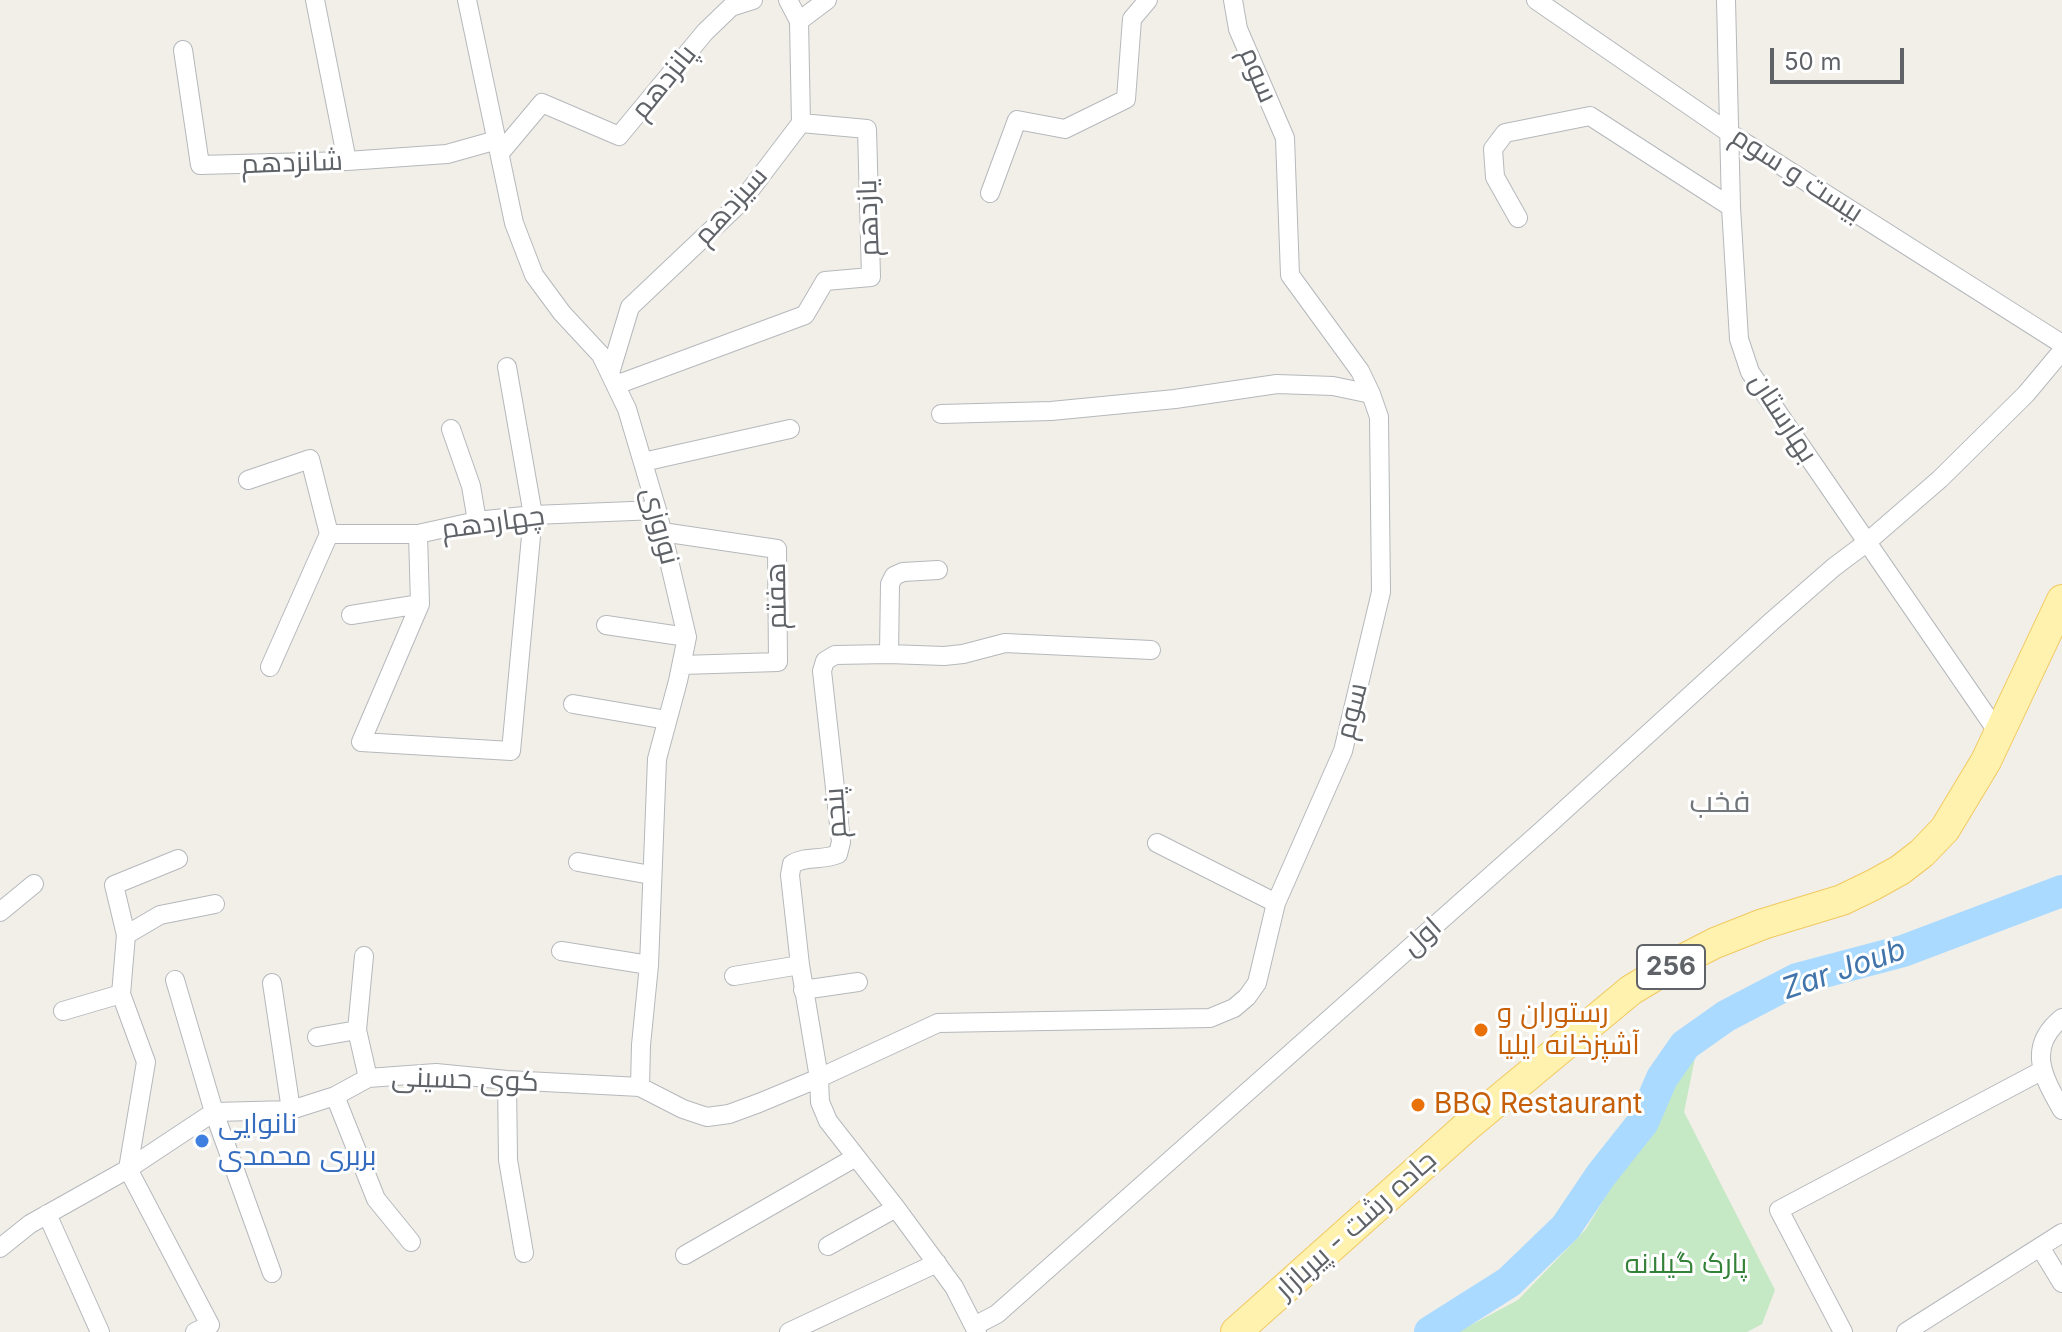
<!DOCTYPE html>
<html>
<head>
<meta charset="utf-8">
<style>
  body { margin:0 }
  #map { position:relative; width:2062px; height:1332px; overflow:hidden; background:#f1efe8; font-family:Inter,sans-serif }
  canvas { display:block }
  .scale { position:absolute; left:1770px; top:48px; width:134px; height:36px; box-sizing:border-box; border:4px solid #5f6368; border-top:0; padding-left:10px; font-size:24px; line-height:28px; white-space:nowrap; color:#5f6368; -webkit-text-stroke:6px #fff; paint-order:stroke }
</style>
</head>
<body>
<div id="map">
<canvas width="2062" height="1332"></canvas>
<div class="scale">50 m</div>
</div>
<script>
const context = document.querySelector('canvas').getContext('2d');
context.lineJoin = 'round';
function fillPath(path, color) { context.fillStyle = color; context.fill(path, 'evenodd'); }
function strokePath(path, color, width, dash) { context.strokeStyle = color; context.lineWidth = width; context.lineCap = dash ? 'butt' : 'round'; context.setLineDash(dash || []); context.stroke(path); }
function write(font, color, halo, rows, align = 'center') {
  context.font = font + ' Inter,Cairo,sans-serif'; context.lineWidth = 6; context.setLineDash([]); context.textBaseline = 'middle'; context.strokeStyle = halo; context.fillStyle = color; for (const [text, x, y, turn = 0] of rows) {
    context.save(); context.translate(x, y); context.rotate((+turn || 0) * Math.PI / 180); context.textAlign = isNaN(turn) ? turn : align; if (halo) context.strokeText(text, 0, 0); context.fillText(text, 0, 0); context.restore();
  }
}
const green = new Path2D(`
  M1695 1058 1684 1112 1775 1290 1762 1324 1747 1332H1458L1518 1300 1586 1229 1663 1101Z`);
const river = new Path2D(`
  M1430 1332 1509 1282 1566 1227 1601 1175 1643 1122 1662 1078 1685 1045 1726 1016 1797 979 1903 951 2062 891`);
const street = new Path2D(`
  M315 0 347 161
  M467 0 514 223 534 275 562 313 601 355 627 409 657 510 687 637 678 681 657 759 649 965 641 1045 640 1087
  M1536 0 1728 132 2062 344
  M1726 0 1731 207 1739 339 1750 372 1999 734
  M799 21 827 0
  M183 50 200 165 347 161 447 154 497 140
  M500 153 542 103 619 136 705 32 731 7 753 0
  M990 193 1017 120 1065 129 1126 99 1132 19 1148 0
  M1518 218 1495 177 1493 149 1505 133 1590 116 1731 207
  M610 373 630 307 741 202 801 123 799 21 788 0
  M616 385 805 315 825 281 871 277 867 129 801 123
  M941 414 1051 411 1175 399 1277 384 1333 386 1371 394
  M451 429 471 486 477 521
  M643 462 790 429
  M248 480 310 459 329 534 270 667
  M662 532 777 549 778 662 682 665
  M329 534H418L477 521 533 515 657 510
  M418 534 420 604 361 742 511 751 533 515 507 367
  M351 615 420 604
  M606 625 687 637
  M889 654 890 584 894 576 903 572 938 570
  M573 704 667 720
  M1157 843 1276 903
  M178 859 114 885 126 935 121 994 146 1062 128 1169 210 1325 195 1332
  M578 862 651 875
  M0 912 34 884
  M126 935 160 915 215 904
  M561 951 649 965
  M364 956 357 1030 368 1078
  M734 976 800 965
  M175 980 214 1112 272 1273
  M272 983 291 1110
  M803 990 858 982
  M63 1011 121 994
  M2062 1018C2026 1047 2043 1077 2062 1110
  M317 1037 357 1030
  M507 1080 508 1160 524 1253
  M335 1096 376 1199 411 1242
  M47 1214 100 1332
  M828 1246 896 1208
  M2040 1247 2062 1283
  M0 1248 30 1224 128 1169 214 1112 291 1110 335 1096 368 1078 436 1073 507 1080 640 1087 683 1109 707 1117 729 1114 759 1103 819 1078 938 1023 1210 1018 1234 1008 1247 997 1257 983 1276 903 1343 751 1381 592 1379 417 1371 394 1360 371 1290 275 1285 138 1238 29 1233 0
  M685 1255 856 1157
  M974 1326 997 1314 1547 826 1771 622 1834 567 1866 543 1940 479 2026 394 2062 351
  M789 1332 937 1263
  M977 1332 954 1287 896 1208 828 1121 820 1102 819 1078 800 965 790 875 792 864C807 855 823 861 838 854L841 842 822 671 825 661 835 655 889 654 944 656 963 654 1005 643 1151 650
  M1843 1332 1779 1210 2043 1070
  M1906 1332 2062 1233`);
const primary = new Path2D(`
  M1236 1332 1466 1127 1631 990 1676 963 1715 943 1763 924 1842 900 1873 885 1900 870 1922 853 1945 829 1986 761 2062 600`);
const markers = [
  [1481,1030,8,"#e8710a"],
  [1418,1105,8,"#e8710a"],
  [202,1141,8,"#3f7fe0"]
];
const shields = [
  [1671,967,68]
];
const shieldNames = [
  ["256",1671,967]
];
const streetNames = [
  ["سوم",1258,75,67],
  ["پانزدهم",664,82,-51],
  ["شانزدهم",292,163,-2],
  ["بیست و سوم",1797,175,33],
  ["سیزدهم",731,206,-48],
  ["یازدهم",869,218,-92],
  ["بهارستان",1783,418,57],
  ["چهاردهم",493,523,-8],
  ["نوروزی",660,526,75],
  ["هفتم",777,596,-91],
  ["سوم",1352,711,-76],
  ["پنجم",836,813,-94],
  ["اول",1422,937,-42],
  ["کوی حسینی",465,1080,2],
  ["جاده رشت - پیربازار",1356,1225,-42]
];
const foodNames = [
  ["رستوران و",1497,1014],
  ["آشپزخانه ایلیا",1497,1046],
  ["BBQ Restaurant",1434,1105]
];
const shopNames = [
  ["نانوایی",218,1125],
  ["بربری محمدی",218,1157]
];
const parkNames = [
  ["پارک گیلانه",1686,1265]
];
const neighbourhoodNames = [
  ["فخب",1720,803]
];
const waterNames = [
  ["Zar Joub",1844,970,-19]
];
fillPath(green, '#c5e8c5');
strokePath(river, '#aadaff', 32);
strokePath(street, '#b5b8bc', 20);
strokePath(primary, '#f2c960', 32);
strokePath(street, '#fff', 18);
strokePath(primary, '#fff2af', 30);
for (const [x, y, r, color] of markers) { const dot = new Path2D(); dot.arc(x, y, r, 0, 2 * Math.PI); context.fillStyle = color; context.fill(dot); strokePath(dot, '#fff', 3); }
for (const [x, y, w] of shields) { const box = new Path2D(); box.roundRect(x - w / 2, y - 22, w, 44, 6); context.fillStyle = '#fff'; context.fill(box); strokePath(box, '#5f6368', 2); }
write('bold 26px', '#5f6368', null, shieldNames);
write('28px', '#5f6368', '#fff', streetNames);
write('28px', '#c56008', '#fff', foodNames, 'left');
write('28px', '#366cbe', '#fff', shopNames, 'left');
write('28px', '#348238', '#fff', parkNames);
write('30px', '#70757a', '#fff', neighbourhoodNames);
write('italic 30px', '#4174aa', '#fff', waterNames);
</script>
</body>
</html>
